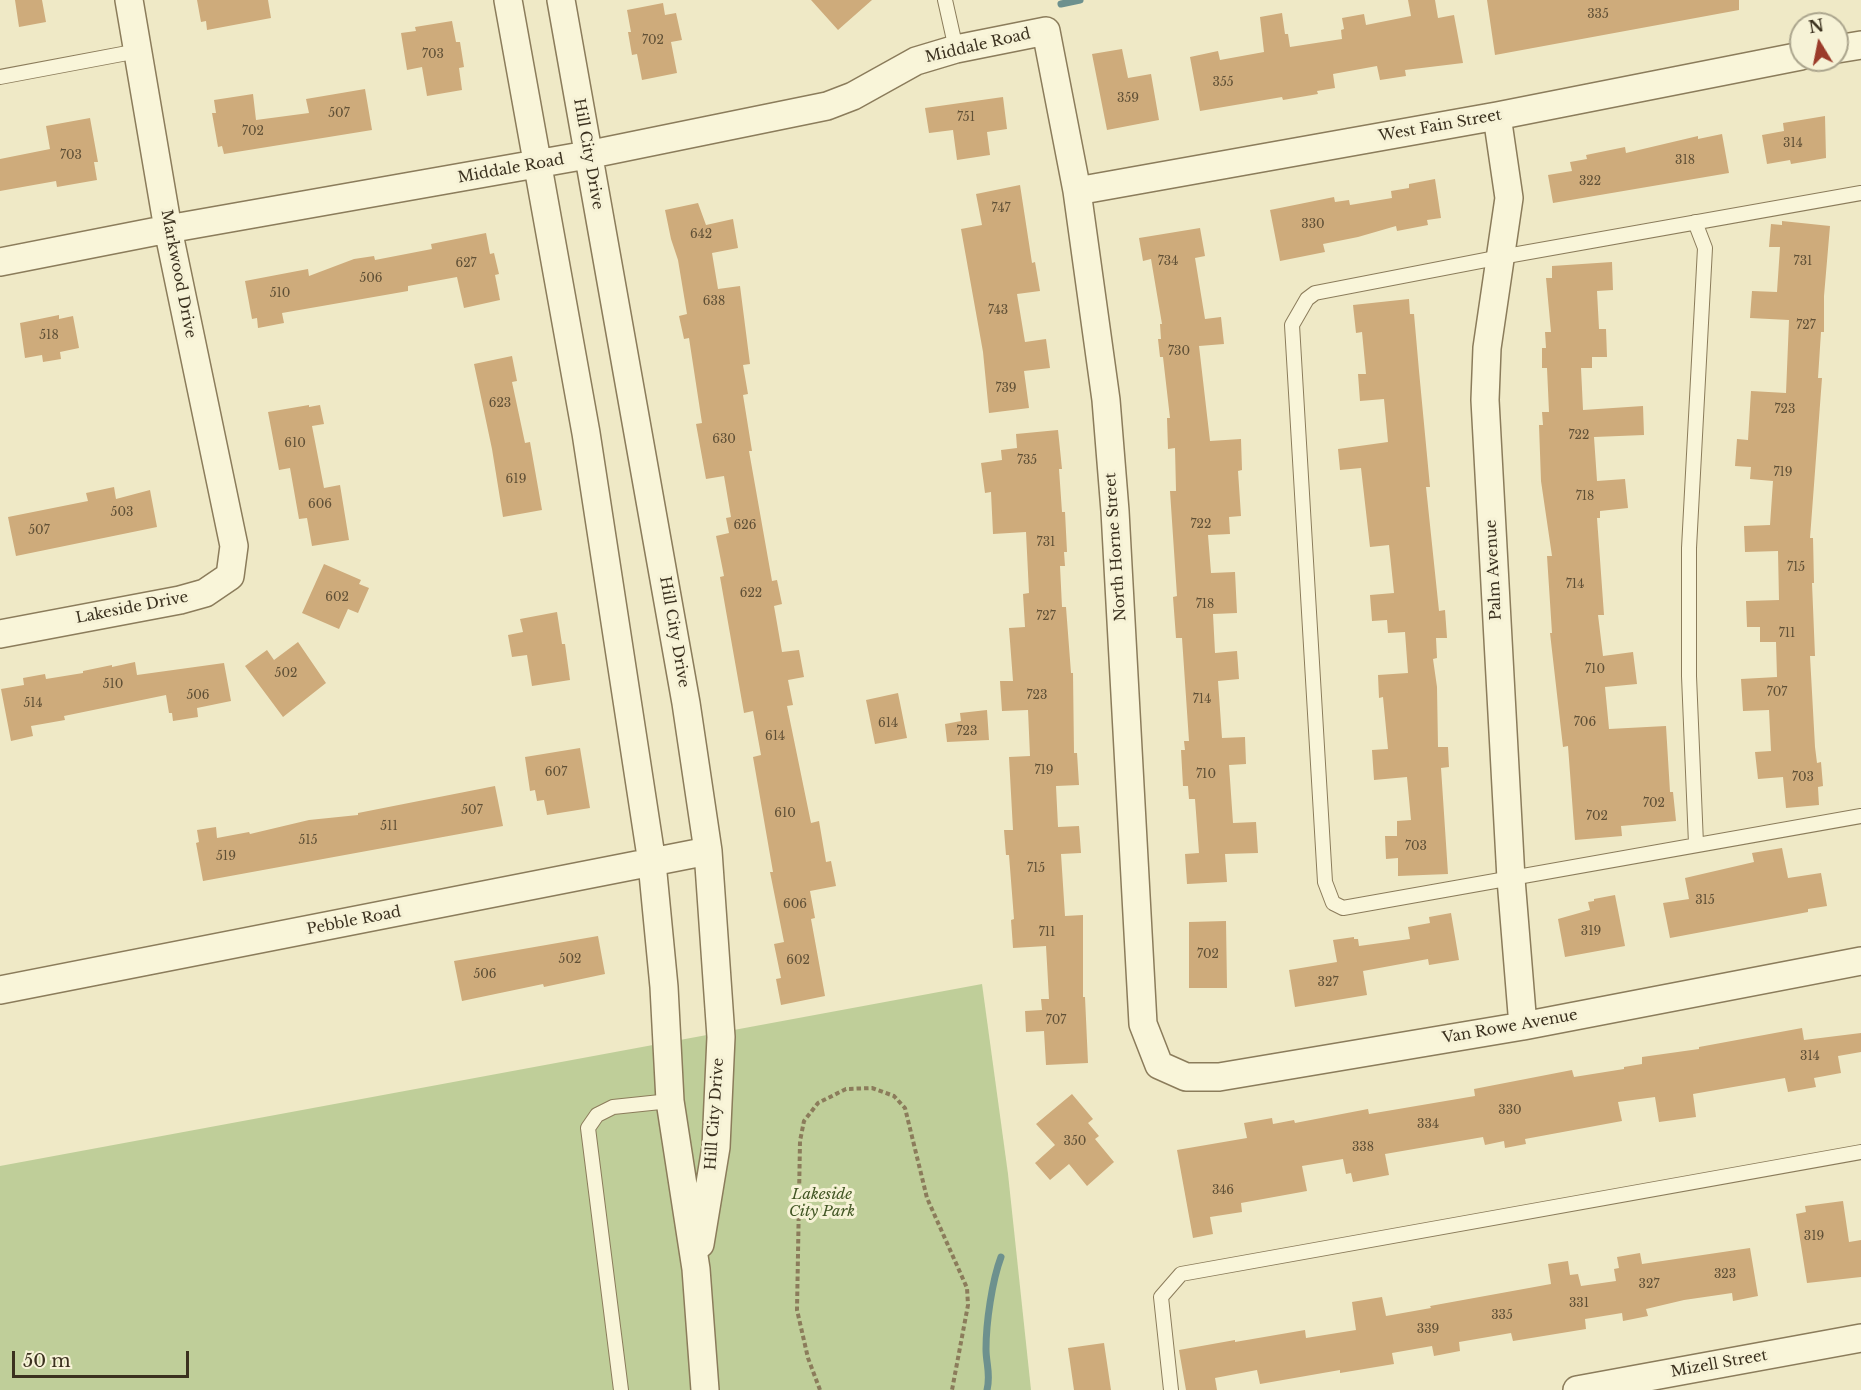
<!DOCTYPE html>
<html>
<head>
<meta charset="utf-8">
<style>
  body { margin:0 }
  #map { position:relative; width:1861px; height:1390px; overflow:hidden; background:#efe9c6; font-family:"Libre Baskerville",serif }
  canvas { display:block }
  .north { position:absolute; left:1789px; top:12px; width:60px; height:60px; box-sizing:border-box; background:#f6f2d6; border:2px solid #aba58d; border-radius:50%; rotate:350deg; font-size:16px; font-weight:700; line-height:24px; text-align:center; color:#3b311f }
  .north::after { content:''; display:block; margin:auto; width:21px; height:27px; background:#9b3b2a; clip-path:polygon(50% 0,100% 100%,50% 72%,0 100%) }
  .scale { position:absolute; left:12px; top:1351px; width:177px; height:27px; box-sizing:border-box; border:3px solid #3b311f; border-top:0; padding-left:8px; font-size:18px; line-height:21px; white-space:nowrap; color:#3b311f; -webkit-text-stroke:4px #f6f2d6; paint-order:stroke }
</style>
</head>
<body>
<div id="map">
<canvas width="1861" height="1390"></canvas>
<div class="north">N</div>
<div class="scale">50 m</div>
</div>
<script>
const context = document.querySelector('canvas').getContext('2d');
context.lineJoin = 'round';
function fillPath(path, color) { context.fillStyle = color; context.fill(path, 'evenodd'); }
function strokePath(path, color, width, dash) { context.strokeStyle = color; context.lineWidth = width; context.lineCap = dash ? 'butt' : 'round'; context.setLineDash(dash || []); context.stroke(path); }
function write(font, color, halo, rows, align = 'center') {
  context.font = font + ' "Libre Baskerville",serif'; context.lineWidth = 6; context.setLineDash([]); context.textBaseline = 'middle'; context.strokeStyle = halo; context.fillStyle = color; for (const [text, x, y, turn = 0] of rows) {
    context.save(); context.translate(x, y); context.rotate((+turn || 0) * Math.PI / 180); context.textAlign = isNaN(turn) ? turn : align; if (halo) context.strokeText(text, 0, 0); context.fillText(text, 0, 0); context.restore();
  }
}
const green = new Path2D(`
  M982 984 1008 1174 1031 1390H0V1166Z`);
const stream = new Path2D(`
  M1061 4 1080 0
  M987 1390C991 1374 986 1364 986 1349 986 1323 992 1281 1001 1257`);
const building = new Path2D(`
  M15 0H42L46 22 19 27Z
  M197 0H268L271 18 207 30 206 21 201 22Z
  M811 0H872L838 30Z
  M1408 0H1435L1438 18 1454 15 1463 63 1405 70 1406 76 1380 80 1377 66 1333 74 1335 88 1317 91 1318 94 1283 100 1282 97 1200 111 1190 57 1218 51 1220 60 1264 52 1260 17 1282 13 1285 34H1288L1290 47 1342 39 1341 30 1344 29 1342 18 1364 14 1366 25 1411 16Z
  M1487 0H1739V10L1495 55Z
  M663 3 665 15 676 13 682 40 671 42 677 73 642 80 637 54 632 55 628 32H631L627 10Z
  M452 21 456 42H460L464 67 459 68 462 90 427 96 422 67 407 70 401 33 416 31 415 27Z
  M1122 49 1128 78 1151 74 1159 120 1107 130 1092 54Z
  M365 89 372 130 224 154 222 146 218 147 212 113H216L214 100 253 94 256 120 309 113 306 99Z
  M1003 97 1007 129 987 132 990 155 957 160 953 130 929 133 925 108Z
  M1825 116 1826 158 1791 164 1790 160 1767 164 1762 135 1784 131 1783 123Z
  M90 118 98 162H94L97 180 57 187 56 181 0 191V159L50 149 46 126Z
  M1722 134 1729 173 1553 203 1548 175 1572 171 1570 162 1587 159 1586 155 1625 147 1626 153 1698 136V139Z
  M1435 179 1441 218 1427 220 1428 225 1397 231 1396 226 1358 237 1323 244 1325 252 1280 261 1270 210 1334 197 1335 202 1349 200 1350 205 1392 198 1391 191 1409 188V184Z
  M1020 185 1032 263 1035 262 1040 291 1017 294 1025 342 1046 339 1050 368 1024 371 1029 408 989 413 983 352 961 229 982 225 976 194Z
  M698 203 706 225 733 219 738 248 712 253 718 289 740 286 750 364 743 365 748 394 743 395 752 451H749L772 581 777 580 782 604 774 606 782 652 799 650 804 677 788 680 793 705 787 706 811 823 819 821 826 862 831 861 836 886 810 891 815 918 811 919 825 996 781 1005 776 979 781 978 774 944 784 942 770 872H773L753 757 761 755 753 711 744 713 720 577 724 576 716 536 729 533 726 518 731 517 724 476 706 479 696 424 702 423 689 338 684 339 679 316 687 314 678 260 671 239 665 210Z
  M1782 221 1830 226 1824 296V332H1821L1818 378H1822L1810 538H1813L1814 583H1812L1815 656H1810L1815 747 1817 763 1821 762 1823 786 1818 787 1819 805 1786 808 1783 777 1758 779 1755 752 1771 751 1769 710 1743 711 1741 679 1777 677 1776 642H1760V627H1747L1746 601 1779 600 1778 551 1745 552 1744 526 1770 525 1773 481 1750 479 1751 467 1735 466 1737 439 1748 440 1751 391 1786 393 1789 320 1750 318 1752 291 1777 292 1780 247H1769L1771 224 1782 225Z
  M1200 228 1205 256 1195 258 1205 319 1221 317 1224 344 1199 346 1210 441 1241 439 1242 470 1238 471 1241 516 1229 517 1230 534 1208 535 1211 573 1235 572 1237 613 1213 614 1215 653 1237 651 1239 679 1218 681 1222 738 1245 737 1246 764 1229 765 1233 823 1256 822 1258 853 1225 854 1227 882 1187 884 1185 854 1199 853 1195 799H1189L1188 786H1183L1181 750H1185L1184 741H1189L1182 638H1176L1173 597 1177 596 1170 491H1176L1175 448 1168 449 1167 418H1170L1163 357H1160L1158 339H1161L1160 324H1162L1151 259 1143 261 1139 238Z
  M486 233 490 254 494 253 499 274 495 275 500 300 464 308 457 277 408 286V291L282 313 284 323 258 328 257 318 252 319 245 281 308 269 309 276 354 259 374 256 375 260 432 249 431 244Z
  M1612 262 1613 290 1597 291 1599 329H1606L1607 357H1592V368H1581L1583 410 1643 406 1644 435 1594 437 1597 481 1625 479 1628 508 1600 511V518H1597L1604 615H1598L1603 656 1633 652 1637 684 1605 687 1609 729 1666 726 1670 792H1673L1676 821 1621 826 1622 836 1575 840 1568 746 1563 747 1550 633H1552L1547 556H1552L1541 481 1539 425H1543L1542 412H1549L1547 368H1542V348H1546L1545 332H1551L1546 278H1552V266Z
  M1409 299 1410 314H1414L1419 371 1430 487H1426L1439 611 1445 610 1447 638H1436L1437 658 1433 659 1437 687 1438 747H1448L1449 767 1441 768 1448 874 1398 876V858L1386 859 1385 836H1397V821L1411 820 1407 777 1374 780 1372 750 1388 749 1383 697 1379 698 1378 675 1408 673 1405 632 1388 633 1387 620 1372 621 1370 595 1394 593 1389 545 1370 547 1361 468 1340 470 1338 449 1388 442 1384 399 1360 401 1358 374H1366L1362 332 1356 333 1353 305Z
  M59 315V319L73 316 79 348 60 352 61 359 43 362 42 355 25 358 20 323Z
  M512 356 517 381 512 382 525 443 530 442 542 510 503 517 492 449 474 364Z
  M309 405V407L320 405 324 424 312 426 324 488 340 485 349 540 312 546 307 518 299 519 290 468 279 470 268 412Z
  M1058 430 1062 469H1059L1062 512H1065L1067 552H1064L1065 566H1060L1062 607H1066L1071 673H1073L1074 753H1077L1079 785 1056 786 1058 827 1079 826 1081 853 1061 854 1065 916 1083 915V997H1085L1088 1063 1046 1065 1044 1031 1026 1032 1025 1011 1042 1010 1041 999H1049L1046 946 1013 948 1011 920 1014 919 1009 855H1006L1004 830H1013L1009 757 1030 756 1028 710 1002 711 1000 681H1013L1009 628 1025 627 1023 594 1029 593 1026 532 993 534 991 492 985 493 981 463 1002 460 1001 450 1017 448 1016 434Z
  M114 487 116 499 150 490 157 527 16 556 8 517 88 501 86 493Z
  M324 564 361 580 359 584 369 588 358 613 348 609 339 629 302 613Z
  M557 612 562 644H565L570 680 532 686 527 655 512 657 508 635 523 632 520 619Z
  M298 642 326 683 283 717 245 666 267 650 274 660Z
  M135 662 137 675 224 663 231 701 197 708 198 717 173 721 172 713H169L166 695 64 716 65 720 31 726 33 736 11 741 1 689 24 685 23 678 45 674 46 679 83 673V671L112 665V667Z
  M898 693 907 738 875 744 866 700Z
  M987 710 989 740 947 742 945 724 961 721 960 713Z
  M580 748 590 808 547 815 544 800 537 801 535 790 530 791 525 757Z
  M495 786 503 826 203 881 196 843 199 842 197 830 216 827 217 838 249 832 250 834 309 820 358 815V813Z
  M1782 848 1788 878 1821 873 1827 906 1808 909V912L1670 938 1663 903 1689 899 1685 878 1754 862 1752 853Z
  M1615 895 1625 946 1565 957 1558 919 1590 910 1588 902 1594 901V899Z
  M1451 913 1459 960 1429 965 1428 959 1363 971 1367 995 1295 1007 1289 970 1337 962 1333 940 1354 937V939H1358L1359 946 1410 939 1408 927 1430 923 1429 917Z
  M1226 921 1227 988H1189V922Z
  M598 936 605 974 544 987 543 984 462 1001 454 961Z
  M1802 1028 1804 1040 1861 1033V1052L1838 1056 1841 1073 1814 1078 1816 1087 1788 1092 1785 1078 1693 1094 1696 1117 1659 1122 1655 1097 1618 1102 1622 1121 1525 1139 1526 1144 1505 1148 1504 1141 1485 1145 1483 1137 1385 1154 1389 1175 1353 1182 1351 1173 1346 1174 1343 1159 1302 1166 1307 1191 1241 1203 1242 1212 1210 1217 1213 1234 1193 1238 1177 1150 1247 1138 1244 1123 1272 1118 1273 1124 1294 1120 1295 1123 1368 1109 1369 1114 1475 1096 1474 1089 1572 1070 1574 1077 1624 1069V1067L1642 1064V1057L1699 1049V1047Z
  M1072 1094 1093 1119 1088 1123 1099 1136 1095 1139 1114 1162 1087 1186 1069 1164 1050 1180 1035 1163 1055 1145 1036 1124Z
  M1843 1201 1849 1242 1861 1240V1277L1807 1283 1796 1214 1806 1212 1805 1206Z
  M1750 1248 1758 1296 1733 1301 1732 1293 1684 1300 1646 1309 1648 1316 1623 1321 1622 1313 1585 1319 1586 1329 1513 1341 1511 1333 1459 1342 1460 1351 1434 1356 1432 1346 1392 1353 1394 1364 1340 1373V1370L1260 1384 1257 1370 1215 1378 1217 1390H1186L1179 1350 1235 1340V1342L1305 1330 1306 1338 1356 1330 1352 1302 1382 1297 1386 1316 1431 1308 1430 1306 1551 1284 1548 1264 1568 1261 1570 1275 1578 1274 1581 1286 1616 1281 1614 1269 1619 1268 1617 1257 1640 1253 1642 1264Z
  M1104 1343 1111 1390H1074L1068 1348Z`);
const path = new Path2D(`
  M820 1390 808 1358 797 1310 800 1141 804 1121 818 1103 846 1089 872 1088 894 1096 905 1108 927 1198 967 1288 968 1305 952 1390`);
const lane = new Path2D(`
  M945 0 956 49
  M0 77 138 51
  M1861 193 1501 257 1315 293 1307 299 1292 325 1325 882 1333 903 1343 908 1861 816
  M1695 222 1705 248 1689 548V676L1696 844
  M621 1390 588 1128 597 1115 613 1107 670 1101
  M1171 1390 1161 1297 1181 1274 1861 1152`);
const street = new Path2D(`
  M508 0 586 433 652 863 664 987 670 1101 696 1269 705 1390
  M561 0 686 703 708 851 721 1037 716 1147 700 1244
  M1837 49 1861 45
  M1497 116 1509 198 1487 348 1485 400 1511 879 1523 1026
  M1077 191 1497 116 1801 56
  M0 262 168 229 587 155 827 106 853 96 916 61 956 49 1046 31 1077 191 1106 400 1115 511 1143 1024 1159 1065 1186 1077H1219L1523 1026 1861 961
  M0 634 180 600 205 593 230 576 234 546 168 229 129 0
  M0 990 708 851
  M1577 1390 1861 1338`);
const numberNames = [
  ["335",1598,15],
  ["702",653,41],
  ["703",433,55],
  ["355",1223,83],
  ["359",1128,99],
  ["507",339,114],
  ["751",966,118],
  ["702",253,132],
  ["314",1793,144],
  ["703",71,156],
  ["318",1685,161],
  ["322",1590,182],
  ["747",1001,209],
  ["330",1313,225],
  ["642",701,235],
  ["734",1168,262],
  ["731",1803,262],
  ["627",466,264],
  ["506",371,279],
  ["510",280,294],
  ["638",714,302],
  ["743",998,311],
  ["727",1806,326],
  ["518",49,336],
  ["730",1179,352],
  ["739",1006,389],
  ["623",500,404],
  ["723",1785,410],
  ["722",1579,436],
  ["630",724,440],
  ["610",295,444],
  ["735",1027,461],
  ["719",1783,473],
  ["619",516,480],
  ["718",1585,497],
  ["606",320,505],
  ["503",122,513],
  ["722",1201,525],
  ["626",745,526],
  ["507",39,531],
  ["731",1046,543],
  ["715",1796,568],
  ["714",1575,585],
  ["622",751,594],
  ["602",337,598],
  ["718",1205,605],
  ["727",1046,617],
  ["711",1787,634],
  ["710",1595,670],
  ["502",286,674],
  ["510",113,685],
  ["707",1777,693],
  ["506",198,696],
  ["723",1037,696],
  ["714",1202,700],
  ["514",33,704],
  ["706",1585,723],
  ["614",888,724],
  ["723",967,732],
  ["614",775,737],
  ["719",1044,771],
  ["607",556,773],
  ["710",1206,775],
  ["703",1803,778],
  ["702",1654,804],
  ["507",472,811],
  ["610",785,814],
  ["702",1597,817],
  ["511",389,827],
  ["515",308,841],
  ["703",1416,847],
  ["519",226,857],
  ["715",1036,869],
  ["315",1705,901],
  ["606",795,905],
  ["319",1591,932],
  ["711",1047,933],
  ["702",1208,955],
  ["502",570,960],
  ["602",798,961],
  ["506",485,975],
  ["327",1328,983],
  ["707",1056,1021],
  ["314",1810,1057],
  ["330",1510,1111],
  ["334",1428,1125],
  ["350",1075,1142],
  ["338",1363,1148],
  ["346",1223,1191],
  ["319",1814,1237],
  ["323",1725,1275],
  ["327",1649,1285],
  ["331",1579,1304],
  ["335",1502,1316],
  ["339",1428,1330]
];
const streetNames = [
  ["Middale Road",978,46,-13],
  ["West Fain Street",1440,126,-10],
  ["Hill City Drive",588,154,80],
  ["Middale Road",511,169,-10],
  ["Markwood Drive",178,274,79],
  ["North Horne Street",1116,547,-94],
  ["Palm Avenue",1494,570,-93],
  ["Lakeside Drive",132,608,-11],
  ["Hill City Drive",674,632,80],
  ["Pebble Road",354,921,-11],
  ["Van Rowe Avenue",1510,1027,-10],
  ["Hill City Drive",715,1114,-86],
  ["Mizell Street",1719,1364,-10]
];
const parkNames = [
  ["Lakeside",822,1195],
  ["City Park",822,1212]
];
fillPath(green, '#bfce99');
strokePath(stream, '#6d918e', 7);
fillPath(building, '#ceab7b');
strokePath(lane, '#8b7c5b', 16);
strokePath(street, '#8b7c5b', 30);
strokePath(path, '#8b7c5b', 4, [4.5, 3]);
strokePath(lane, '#f9f5d9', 14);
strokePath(street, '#f9f5d9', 27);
write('12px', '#605036', null, numberNames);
write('15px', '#3b311f', '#f6f2d6', streetNames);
write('italic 15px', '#435725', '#f6f2d6', parkNames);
</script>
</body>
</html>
